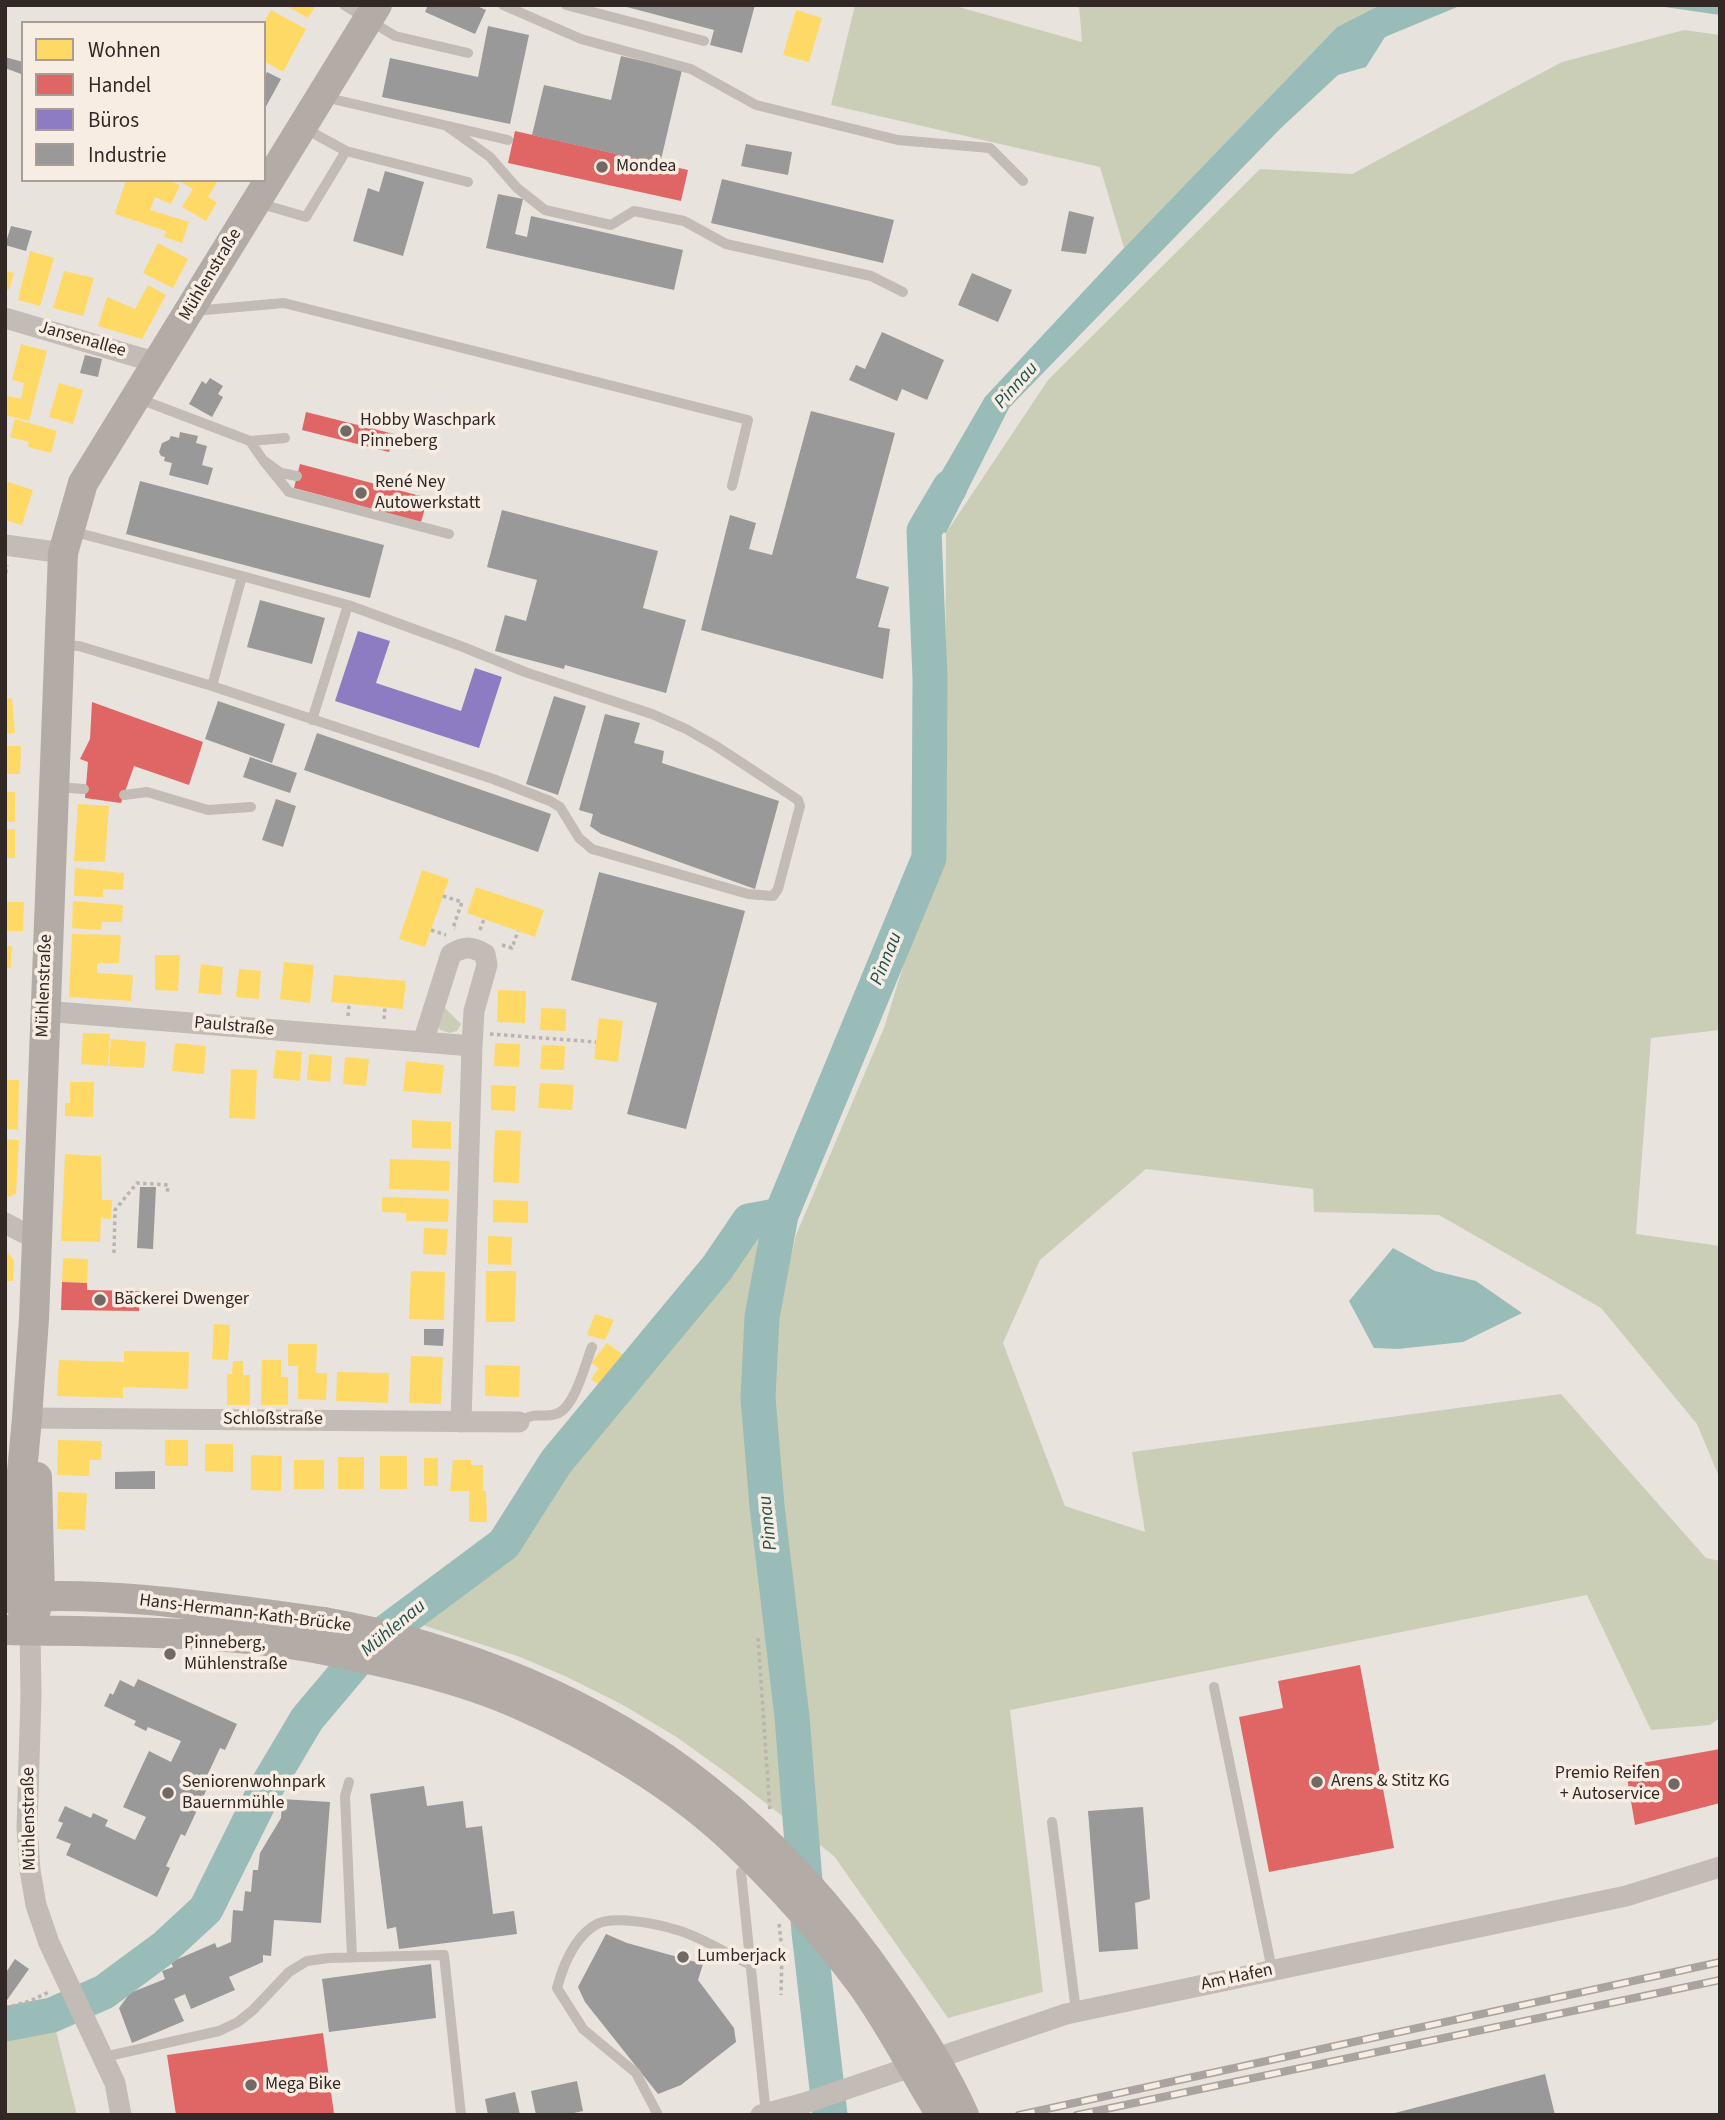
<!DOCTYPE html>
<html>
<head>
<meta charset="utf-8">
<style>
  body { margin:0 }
  #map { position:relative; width:1725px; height:2120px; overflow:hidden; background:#e9e3dd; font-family:"Source Sans 3",sans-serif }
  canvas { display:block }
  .frame { position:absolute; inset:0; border:7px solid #322825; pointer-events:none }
  .legend { position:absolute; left:21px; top:21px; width:245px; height:161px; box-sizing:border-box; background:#f8ede3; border:2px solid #a99e97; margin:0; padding:9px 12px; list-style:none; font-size:21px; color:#322825 }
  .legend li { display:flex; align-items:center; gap:14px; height:35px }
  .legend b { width:35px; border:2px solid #a99e97 }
</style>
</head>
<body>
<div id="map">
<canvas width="1725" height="2120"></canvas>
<div class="frame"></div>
<ul class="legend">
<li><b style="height:19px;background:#ffd966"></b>Wohnen</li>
<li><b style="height:19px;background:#e06666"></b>Handel</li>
<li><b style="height:19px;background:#8e7cc3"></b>Büros</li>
<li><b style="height:19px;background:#999"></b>Industrie</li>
</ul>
</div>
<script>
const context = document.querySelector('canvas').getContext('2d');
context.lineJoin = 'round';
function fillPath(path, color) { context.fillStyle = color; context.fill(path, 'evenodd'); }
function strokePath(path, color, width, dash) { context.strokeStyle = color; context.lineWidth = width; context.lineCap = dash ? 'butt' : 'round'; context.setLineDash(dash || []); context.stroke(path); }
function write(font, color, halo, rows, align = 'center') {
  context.font = font + ' "Source Sans 3",sans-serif'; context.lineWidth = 7; context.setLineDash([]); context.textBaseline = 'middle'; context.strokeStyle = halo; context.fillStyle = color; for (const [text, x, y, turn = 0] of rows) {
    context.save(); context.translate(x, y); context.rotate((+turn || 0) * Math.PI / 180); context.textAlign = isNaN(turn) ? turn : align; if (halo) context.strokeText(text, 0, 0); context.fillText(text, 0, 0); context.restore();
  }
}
const green = new Path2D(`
  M855 5H952L1082 42 1079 5H1380L1337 27 1124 248 1100 167 831 105Z
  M1684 30 1720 35V1030L1651 1038 1636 1234 1720 1246V1479L1697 1424 1601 1308 1439 1215 1314 1212 1313 1189 1146 1169 1040 1260 1003 1343 1065 1506 1145 1532 1132 1452 1561 1394 1706 1558 1720 1561V1718L1710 1725 1651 1730 1587 1595 1010 1710 1043 1992 948 2018 834 1856 728 1774 675 1736 621 1704 565 1676 520 1657 404 1619 504 1544 556 1462 717 1268 749 1221 781 1215 762 1317 759 1392 796 1235 884 1028 929 883 945 709 946 533 1048 380 1260 169 1352 174 1562 62Z
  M442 1005 461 1024 457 1031 450 1033 440 1030 437 1024Z
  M52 2015 77 2115H5V2021Z`);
const water = new Path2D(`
  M1380 5H1462L1385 37 1366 67 1338 75 1281 128 1009 408 946 533 912 523 985 397 1124 248 1337 27Z
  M1651 5H1720V15Z
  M1393 1248 1435 1271 1476 1281 1522 1313 1463 1342 1398 1349 1374 1348 1349 1301Z`);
const homes = new Path2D(`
  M285 5H316L308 18Z
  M271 10 306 29 283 72 264 61V22Z
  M796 10 822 18 809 62 783 55Z
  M126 180H168L180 185 171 204 155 197 150 210 189 222 182 243 164 237 166 231 115 214Z
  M178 180H218L208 197 217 202 206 221 182 207 193 189Z
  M158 243 188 259 173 288 143 273Z
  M30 251 54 258 40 306 18 300Z
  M5 271 14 273 9 290 5 289Z
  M64 271 94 278 83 316 53 308Z
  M148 285 166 295 142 339 98 326 107 297 135 309Z
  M21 344 47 351 29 421 5 415V395L21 399 24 383 12 380Z
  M59 383 83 390 73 424 49 417Z
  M15 419 57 431 51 453 28 447 29 442 10 437Z
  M5 481 33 490 22 525 5 520Z
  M12 698 15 733 5 734V699Z
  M5 746H21L20 774H5Z
  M5 792H15V822H5Z
  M78 804 109 806 105 862 74 861Z
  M5 829H15V858H5Z
  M75 868 124 873 123 890 103 889V897L74 896Z
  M422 870 449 879 425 947 399 939Z
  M476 887 544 910 535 937 467 913Z
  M73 901 123 905 122 922H102L101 930 72 928Z
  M5 902H24L23 931H5Z
  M72 934 121 935 119 963H97V973L133 975 131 1001 69 997Z
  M5 946H12L11 968H5Z
  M155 955H180L178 991 155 990Z
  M284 962 314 965 310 1003 280 999Z
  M201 964 223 967 221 995 198 993Z
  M239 969 261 971 259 999 236 997Z
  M334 975 406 981 403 1009 331 1002Z
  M498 990 526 991 525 1023 497 1022Z
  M541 1008 566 1009V1031L540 1030Z
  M599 1018 623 1021 618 1062 594 1059Z
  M83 1033 110 1034 108 1066 81 1064Z
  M111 1039 146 1042 144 1068 109 1066Z
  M175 1043 206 1046 204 1074 172 1071Z
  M495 1043 520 1044 519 1067 494 1066Z
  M542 1045 565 1046 564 1070 540 1069Z
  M276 1050 302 1052 300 1081 273 1078Z
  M309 1054 332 1056 330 1082 307 1080Z
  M345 1057 369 1059 366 1086 343 1084Z
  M406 1061 444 1065 441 1094 403 1091Z
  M231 1069 257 1070 255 1119 229 1118Z
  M5 1080H19L18 1130 5 1129Z
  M70 1082H94L93 1117 65 1116V1103H70Z
  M540 1083 574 1085 572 1110 538 1108Z
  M491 1085 516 1086 515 1111 491 1110Z
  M412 1120 451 1122V1149L412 1148Z
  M495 1130 521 1131 519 1183 493 1182Z
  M5 1139 19 1140 16 1194 8 1197 5 1195Z
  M65 1154 101 1156 102 1200H112L111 1219 101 1218 100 1242 61 1241Z
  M390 1159 450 1161 449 1191 389 1189Z
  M382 1197 449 1199 448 1222 406 1221V1213L382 1212Z
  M493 1200 528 1201V1223L493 1222Z
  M424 1228 448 1229 446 1255 423 1254Z
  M488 1236 512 1237 511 1265 488 1264Z
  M5 1249 14 1260 13 1281H5Z
  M63 1258 88 1259 87 1283 62 1282Z
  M411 1271 445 1272 444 1320 409 1319Z
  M486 1271H516L515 1322H486Z
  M595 1314 614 1320 605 1340 587 1335Z
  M214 1324 230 1325 228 1360 212 1359Z
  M607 1343 626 1357 603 1387 591 1379 599 1368 591 1363Z
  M288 1344H317L316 1373H327L326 1400 298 1399V1366H288Z
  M124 1351 189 1352 188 1389 123 1387V1398L57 1396 59 1360 124 1362Z
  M411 1356 443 1357 441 1404 409 1403Z
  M262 1360H281V1377H288V1405H261Z
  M233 1361H243V1375H250V1405H227V1374H232Z
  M485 1365 520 1366 519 1397 485 1396Z
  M337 1372 389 1373 388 1403 336 1401Z
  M58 1440 102 1441 101 1460H90L89 1476 57 1475Z
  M165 1440H188V1466H165Z
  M205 1444H233V1472L205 1471Z
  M251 1455 282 1456 281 1491 251 1490Z
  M380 1456H407V1489H380Z
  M338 1457H364V1489H338Z
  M424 1458H438V1486H424Z
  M294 1460H324V1489H294Z
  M453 1460H471V1465H483V1491H486L487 1522H469V1491H450Z
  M58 1492 87 1493 85 1530 57 1529Z`);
const shops = new Path2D(`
  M515 131 688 170 681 201 508 163Z
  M306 412 394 434 389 452 302 430Z
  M300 464 428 498 421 522 294 488Z
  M92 702 203 742 189 785 134 766 121 803 85 798 88 762 80 759 90 739Z
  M62 1282 87 1283V1290L140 1291 139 1311 61 1310Z
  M1360 1665 1394 1848 1269 1872 1239 1717 1283 1708 1278 1681Z
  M1720 1749V1803L1635 1825 1625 1766Z
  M323 2033 334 2114 176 2115 167 2055Z`);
const offices = new Path2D(`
  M358 631 390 641 376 683 461 711 475 668 502 677 479 748 335 701Z`);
const industry = new Path2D(`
  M428 5H475L486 10 475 34 425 12Z
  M755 5 742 53 710 45 714 30 623 6Z
  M488 26 529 35 510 124 382 97 390 58 478 77Z
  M621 56 682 70 660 164 532 135 544 85 611 100Z
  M5 57 23 62 21 74 5 68Z
  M267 72 281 79 264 110V78Z
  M746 144 792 152 788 175 741 166Z
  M385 171 424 182 403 256 353 241 368 188 379 192Z
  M722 179 894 220 883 263 711 223Z
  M498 194 523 199 515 234 527 237 531 216 683 250 674 290 486 248Z
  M1069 211 1094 217 1086 254 1061 251Z
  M11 226 32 231 26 251 5 245Z
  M972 273 1012 290 998 322 958 305Z
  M882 332 944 360 927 400 902 389 897 401 849 380 856 365 865 369Z
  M85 355 102 359 98 377 80 373Z
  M210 378 223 386 218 394 223 397 212 417 189 404 202 381 206 384Z
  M811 411 895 433 856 578 889 587 878 627 890 629 883 679 701 630 730 515 756 523 749 549 772 555Z
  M180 432 198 436 196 443 207 446 202 465 213 468 208 485 169 475 172 463 164 461 165 457 161 456 159 452 162 443 169 440 171 436 179 438Z
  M140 481 384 545 370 598 126 534Z
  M502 510 658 551 643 608 686 620 666 693 565 665 564 669 495 651 505 615 526 621 537 580 487 567Z
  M260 600 325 618 312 664 247 647Z
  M554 696 586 706 558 795 526 784Z
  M218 701 285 724 272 763 205 739Z
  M605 714 640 723 634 743 664 751 662 763 779 801 755 889 601 834 590 826 593 814 579 810Z
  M317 733 551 814 538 852 304 770Z
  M250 757 297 773 290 793 243 777Z
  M276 799 296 806 283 847 262 840Z
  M599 872 745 911 686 1129 627 1114 657 1003 571 980Z
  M140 1187H156L153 1249 137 1248Z
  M424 1329H444L443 1346 424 1345Z
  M155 1471V1489H115V1472Z
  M138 1679 237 1724 225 1750 220 1748 206 1778 211 1780 185 1836 181 1834 166 1866 170 1868 157 1897 66 1855 71 1844 56 1838 63 1823 58 1821 65 1806 91 1818 93 1813 108 1820 105 1826 135 1840 146 1817 123 1807 149 1751 171 1762 181 1741 148 1727 146 1731 134 1725 136 1721 104 1706 110 1693 113 1695 120 1680 134 1687Z
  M424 1786 427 1806 463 1801 466 1828 482 1826 493 1914 514 1911 517 1934 399 1949 396 1927 387 1929 370 1794Z
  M282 1799 330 1802 321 1923 274 1920 271 1956 263 1955V1962L229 1977 235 1990 191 2009 185 1994 174 1999 184 2021 132 2043 119 2008 130 1993 165 1979 162 1971 173 1967 171 1962 215 1943 217 1948 231 1942 233 1910 243 1911 245 1891 251 1892 253 1870H258L260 1853 281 1818Z
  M1143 1807 1150 1899 1135 1903 1138 1949 1099 1952 1088 1811Z
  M606 1934 627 1943 703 1964 698 1980 734 2028 736 2042 681 2085 658 2094 585 2002 578 1987Z
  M15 1959 29 1969 5 2003V1974Z
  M431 1964 436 2018 329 2032 322 1979Z
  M1545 2074 1555 2115H1391V2114Z
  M577 2081 583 2111 565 2115H536L531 2091Z
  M515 2092 520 2115H488L485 2099Z`);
const river = new Path2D(`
  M5 2024 52 2015 104 1992 165 1947 206 1909 266 1788 307 1719 371 1643 504 1544 556 1462 717 1268 749 1221 781 1215
  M830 2115 809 1932 792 1717 767 1506 758 1398 762 1317 781 1215 929 858 930 678 924 531 950 487`);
const path = new Path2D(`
  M5 580 7 565
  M443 896 462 902 453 928 455 929
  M431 930 446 935
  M480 930 484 919
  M502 945 512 948 518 931
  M348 1016 349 1004
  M384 1019 385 1007
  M490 1034 596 1042
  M114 1253 115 1210 137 1183 168 1185 167 1195
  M758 1638 770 1812
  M779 1924 782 1950 781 1995
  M5 2008 30 2001 49 1992`);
const lane = new Path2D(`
  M344 5 395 36 468 53
  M503 5 581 39 691 69 756 105 898 140 990 148 1023 181
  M566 5 704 41
  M324 97 508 140
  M302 127 346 151 468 182
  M448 127 490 157 517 188 545 210 611 225 634 211 684 221 726 244 871 276 903 292
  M258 203 306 217 346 151
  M193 311 284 303 748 420 732 486
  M137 398 250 441 263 460 281 473 297 476
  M250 441 285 438
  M263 460 289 492 449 534
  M71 531 242 576
  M62 645 79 646 212 686 493 779 550 801 560 807 579 838 592 849 748 894 773 896 778 889 800 806 798 800 716 746 686 729 652 714 525 672 463 647 348 605 242 576 212 686
  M312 720 348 605
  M56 787 84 789
  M124 795 147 792 208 810 251 807
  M519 1422C538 1410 541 1419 556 1414 575 1408 585 1364 592 1347
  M1214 1687 1272 1970
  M349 1782 345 1796 352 1957
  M1052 1822 1076 2011
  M741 1872 766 2114
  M104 2057 219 2031 238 2022 253 2010 289 1972 307 1961 329 1958 444 1955 461 2115
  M658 2115 636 2073 583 2029 557 1988C563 1966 575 1936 597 1924 614 1915 658 1924 677 1930 702 1937 727 1954 751 1965`);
const street = new Path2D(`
  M5 318 158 363
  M5 545 63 553
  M44 1011 472 1046 461 1422
  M423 1042 451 954C465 946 471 946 485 954L487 965 474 1011 472 1046
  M5 1223 24 1233 37 1235
  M27 1418 519 1422
  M30 1630 31 1696 27 1828 30 1870 36 1905 49 1943 115 2083 121 2115
  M761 2115 805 2103 1066 2014 1626 1896 1720 1867`);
const secondary = new Path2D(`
  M5 1598C112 1590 219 1608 324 1622
  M34 1616 40 1596 37 1477
  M5 1630C111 1632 216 1630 320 1649
  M30 1630 18 1597 17 1526 27 1418 34 1319 63 553 83 483 377 5`);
const rail = new Path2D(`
  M1019 2115 1720 1962
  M1077 2115 1720 1980`);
const secondaryBridge = new Path2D(`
  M324 1622C458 1646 599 1703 705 1788 776 1844 837 1913 888 1987 916 2027 944 2070 964 2115
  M320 1649C385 1662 457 1677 518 1704 594 1737 677 1786 736 1843 780 1885 822 1932 859 1981 887 2019 909 2062 934 2103L939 2115`);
const markers = [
  [602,167,7,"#726965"],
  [346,431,7,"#726965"],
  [361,493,7,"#726965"],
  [100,1300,7,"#726965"],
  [170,1654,7,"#726965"],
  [1317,1782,7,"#726965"],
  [1674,1784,7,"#726965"],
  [168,1793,7,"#726965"],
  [683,1957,7,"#726965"],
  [251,2085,7,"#726965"]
];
const poiNames = [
  ["Mondea",616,167],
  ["Hobby Waschpark",360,421],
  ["Pinneberg",360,442],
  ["René Ney",375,483],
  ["Autowerkstatt",375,504],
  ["Bäckerei Dwenger",114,1300],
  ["Pinneberg,",184,1644],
  ["Mühlenstraße",184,1665],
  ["Premio Reifen",1660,1774,"right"],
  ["+ Autoservice",1660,1795,"right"],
  ["Arens & Stitz KG",1331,1782],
  ["Seniorenwohnpark",182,1783],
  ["Bauernmühle",182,1804],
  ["Lumberjack",697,1957],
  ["Mega Bike",265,2085]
];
const streetNames = [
  ["Mühlenstraße",211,275,-59],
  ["Jansenallee",82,340,16],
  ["Mühlenstraße",45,986,-88],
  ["Paulstraße",234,1027,5],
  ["Schloßstraße",273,1420],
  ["Hans-Hermann-Kath-Brücke",245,1614,7],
  ["Mühlenstraße",30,1819,-91],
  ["Am Hafen",1237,1978,-12]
];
const waterNames = [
  ["Pinnau",1017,386,-48],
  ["Pinnau",887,959,-68],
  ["Pinnau",769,1523,-96],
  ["Mühlenau",394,1629,-40]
];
fillPath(green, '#cbceb7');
fillPath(water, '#99bcb9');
fillPath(homes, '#ffd966');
fillPath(shops, '#e06666');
fillPath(offices, '#8e7cc3');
fillPath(industry, '#999');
strokePath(river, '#99bcb9', 35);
strokePath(path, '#bbb3ae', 3.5, [3.5, 3.5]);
strokePath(lane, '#c2bbb6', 10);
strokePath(street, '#c2bbb6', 21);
strokePath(secondary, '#b3aba6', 30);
strokePath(rail, '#aaa4a0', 8);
strokePath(rail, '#f8ede3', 5, [16]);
strokePath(secondaryBridge, '#b3aba6', 30);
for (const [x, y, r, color] of markers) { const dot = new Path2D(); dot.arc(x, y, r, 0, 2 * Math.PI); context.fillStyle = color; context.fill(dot); strokePath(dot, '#f8ede3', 2.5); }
write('18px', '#322825', '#f8ede3', poiNames, 'left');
write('18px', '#322825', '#f8ede3', streetNames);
write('italic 19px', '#1d5151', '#f8ede3', waterNames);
</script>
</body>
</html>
